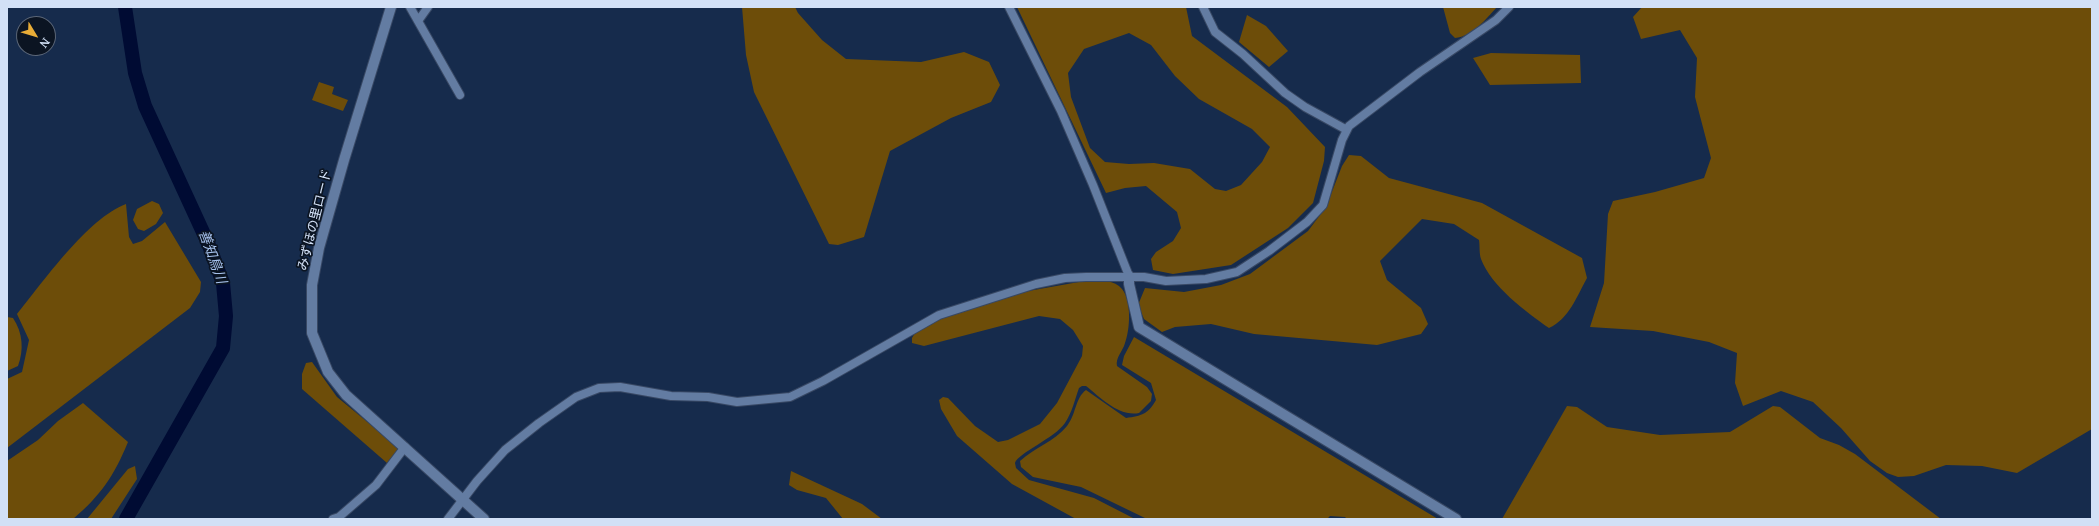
<!DOCTYPE html>
<html>
<head>
<meta charset="utf-8">
<style>
  body { margin:0 }
  #map { position:relative; width:2099px; height:526px; overflow:hidden; background:#162b4c; font-family:"Noto Serif",serif }
  canvas { display:block }
  .frame { position:absolute; inset:0; border:8px solid #d2e0f6; pointer-events:none }
  .north { position:absolute; left:16px; top:16px; width:40px; height:40px; box-sizing:border-box; background:#0b1422; border:1px solid #5b6677; border-radius:50%; rotate:128deg; font-size:11px; font-weight:700; line-height:16px; text-align:center; color:#d2e0f6 }
  .north::after { content:''; display:block; margin:auto; width:14px; height:18px; background:#e8ac37; clip-path:polygon(50% 0,100% 100%,50% 72%,0 100%) }
</style>
</head>
<body>
<div id="map">
<canvas width="2099" height="526"></canvas>
<div class="frame"></div>
<div class="north">N</div>
</div>
<script>
const context = document.querySelector('canvas').getContext('2d');
context.lineJoin = 'round';
function fillPath(path, color) { context.fillStyle = color; context.fill(path, 'evenodd'); }
function strokePath(path, color, width, dash) { context.strokeStyle = color; context.lineWidth = width; context.lineCap = dash ? 'butt' : 'round'; context.setLineDash(dash || []); context.stroke(path); }
function write(font, color, halo, rows, align = 'center') {
  context.font = font + ' "Noto Serif","Noto Sans JP",serif'; context.lineWidth = 3.5; context.setLineDash([]); context.textBaseline = 'middle'; context.strokeStyle = halo; context.fillStyle = color; for (const [text, x, y, turn = 0] of rows) {
    context.save(); context.translate(x, y); context.rotate((+turn || 0) * Math.PI / 180); context.textAlign = isNaN(turn) ? turn : align; if (halo) context.strokeText(text, 0, 0); context.fillText(text, 0, 0); context.restore();
  }
}
const green = new Path2D(`
  M742 7H795L798 13 822 40 846 59 921 62 964 52 989 62 1000 85 991 102 951 118 890 151 864 237 838 245 829 244 754 92 746 55Z
  M1017 7H1186L1192 36 1287 107 1325 147 1324 161 1313 203 1288 228 1231 265 1173 274 1153 270 1151 259 1156 252 1173 241 1181 228 1177 212 1146 186 1125 188 1106 193ZM1129 33 1151 45 1175 76 1199 99 1252 129 1270 147 1262 162 1241 185 1226 191 1215 189 1190 169 1154 163 1129 164 1105 162 1090 148 1071 97 1068 73 1084 49Z
  M1443 7H1497C1485 20 1473 36 1455 38L1450 33Z
  M1642 7H2092V429L2017 473 1982 466 1946 465 1914 476 1898 477 1887 473 1870 461 1841 428 1813 402 1781 391 1743 406 1735 383 1737 353 1709 342 1653 331 1590 327 1604 283 1608 214 1613 201 1655 192 1704 178 1711 158 1695 97 1697 58 1680 30 1641 39 1633 17Z
  M1247 15 1266 26 1288 51 1269 67 1239 42Z
  M1491 53 1580 55 1581 83 1490 85 1473 58Z
  M319 82 334 87 332 94 348 100 343 111 312 100Z
  M1349 155 1361 156 1389 178 1482 203 1582 258 1587 278C1577 296 1569 319 1549 328 1526 312 1491 286 1481 259 1479 253 1480 246 1479 240L1454 224 1422 219 1380 261 1387 280 1421 308 1428 324 1421 334 1377 345 1254 334 1211 324 1175 327 1162 332 1144 319 1138 305 1145 288 1184 292 1221 285 1250 274 1308 231 1326 207 1342 166Z
  M152 201 159 204 163 213 156 224 144 231 138 229 133 220 137 209Z
  M126 204 129 237 133 244 142 241 165 222 201 282 200 292 190 308 7 448V379L22 372 29 340 17 314C43 282 88 218 126 204Z
  M1090 280C1100 280 1115 280 1122 289 1132 301 1130 330 1125 343 1123 351 1115 358 1117 366L1147 387 1152 394 1151 401 1139 413C1119 417 1101 398 1086 386H1082L1079 388C1075 399 1072 413 1065 423 1055 438 1018 453 1015 463L1016 468 1029 480 1094 498 1135 519H1076L1012 484 957 436 941 409 939 400 943 397 948 398 975 426 998 442 1008 440 1040 424 1057 403 1082 356 1083 346 1073 330 1060 319 1039 316 924 346 912 343V338L915 333 941 318 1017 293Z
  M7 317 13 318C23 333 24 350 18 366L7 371Z
  M1134 337 1438 519H1347L1345 517 1330 516 1327 519H1147L1081 487 1033 477 1021 467 1020 461C1035 447 1054 442 1067 426 1076 415 1075 398 1086 390L1126 418C1142 416 1148 414 1156 400L1151 383 1122 365 1124 356Z
  M312 362 337 397 399 448 387 463 302 389V374L306 363Z
  M83 403 128 442C114 476 101 495 73 519H7V461L38 440 58 421Z
  M1567 406 1577 407 1607 427 1660 435 1730 432 1773 406 1780 407 1820 438 1839 445 1855 454 1941 519H1502Z
  M135 466 137 479 111 519H87L128 469Z
  M791 471 862 504 882 519H843L826 498 797 490 789 485Z`);
const river = new Path2D(`
  M125 7 135 73 145 106 208 243 223 283 226 316 223 348 126 519`);
const street = new Path2D(`
  M410 7 460 95
  M1009 7 1061 111 1093 185 1129 276
  M1203 7 1215 32 1243 54 1285 93 1305 107 1347 130
  M418 21 428 7
  M333 519 339 517 376 485 405 447
  M448 519 477 481 505 450 539 423 576 397 599 388 620 387 671 396 708 397 737 402 790 397 823 381 939 315 1036 284 1065 278 1086 277H1144L1166 281 1206 279 1237 272 1269 251 1307 222 1323 205 1342 140 1349 126 1420 72 1496 20 1509 7`);
const secondary = new Path2D(`
  M391 7 344 160 319 248 312 285V333L328 372 346 395 484 519
  M1129 276V284L1139 327 1456 519`);
const streetNames = [
  ["みずほの里ロード",315,220,-76]
];
const waterNames = [
  ["善知鳥川",212,257,70]
];
fillPath(green, '#6d4d09');
strokePath(river, '#000b33', 14);
strokePath(street, '#384864', 10);
strokePath(secondary, '#384864', 12);
strokePath(street, '#637ca2', 8);
strokePath(secondary, '#637ca2', 10);
write('13px', '#d2e0f6', '#0b1422', streetNames);
write('italic 14px', '#a7c2ed', '#0b1422', waterNames);
</script>
</body>
</html>
